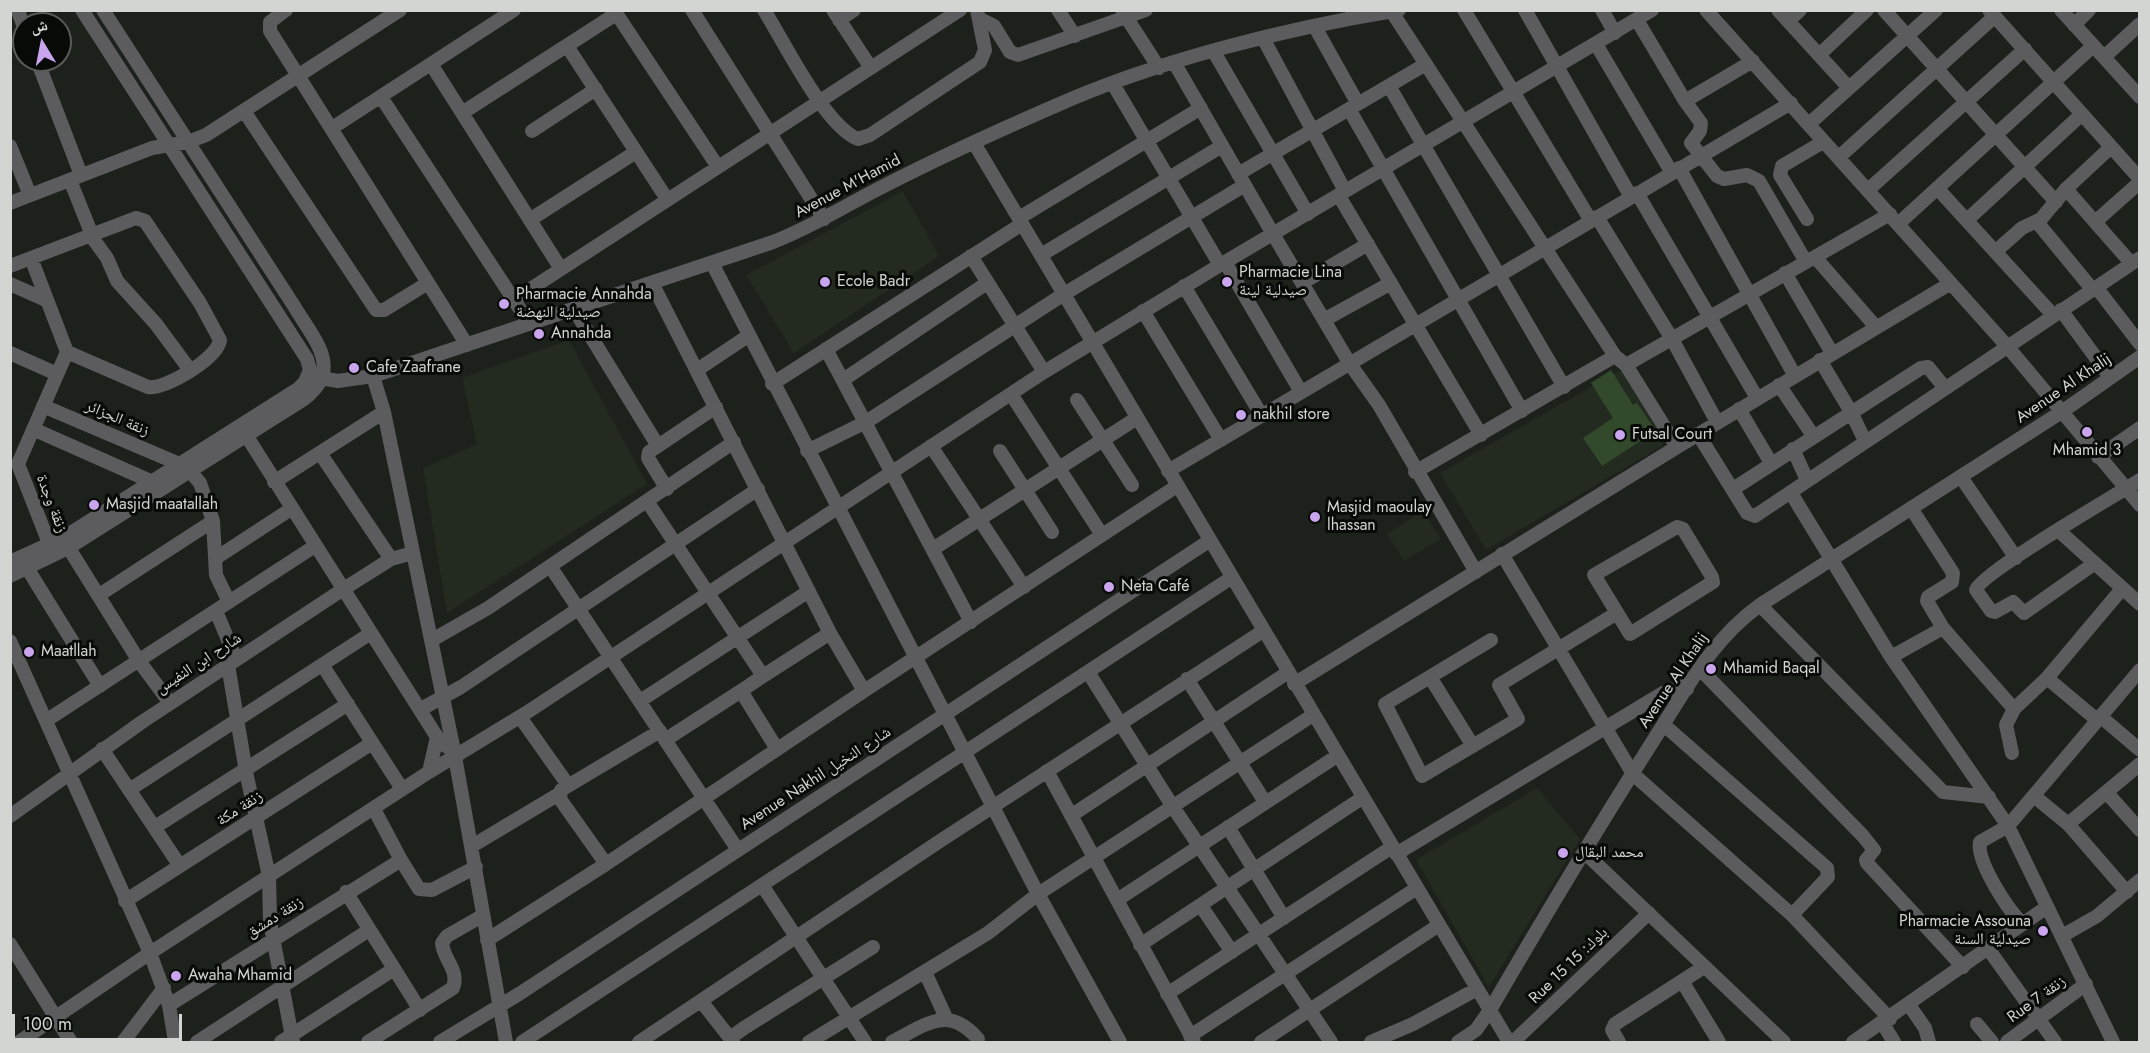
<!DOCTYPE html>
<html>
<head>
<meta charset="utf-8">
<style>
  body { margin:0 }
  #map { position:relative; width:2150px; height:1053px; overflow:hidden; background:#1d211c; font-family:Jost,"Noto Naskh Arabic",sans-serif }
  canvas { display:block }
  .frame { position:absolute; inset:0; border:12px solid #d2d5d2; pointer-events:none }
  .north { position:absolute; left:12px; top:12px; width:60px; height:60px; box-sizing:border-box; background:#080a08; border:2px solid #595b59; border-radius:50%; rotate:350deg; font-size:16px; font-weight:700; line-height:24px; text-align:center; color:#d2d5d2 }
  .north::after { content:''; display:block; margin:auto; width:21px; height:27px; background:#c9a5ee; clip-path:polygon(50% 0,100% 100%,50% 72%,0 100%) }
  .scale { position:absolute; left:12px; top:1014px; width:170px; height:27px; box-sizing:border-box; border:3px solid #d2d5d2; border-top:0; padding-left:8px; font-size:18px; line-height:21px; white-space:nowrap; color:#d2d5d2; -webkit-text-stroke:4px #080a08; paint-order:stroke }
</style>
</head>
<body>
<div id="map">
<canvas width="2150" height="1053"></canvas>
<div class="frame"></div>
<div class="north">ش</div>
<div class="scale">100 m</div>
</div>
<script>
const context = document.querySelector('canvas').getContext('2d');
context.lineJoin = 'round';
function fillPath(path, color) { context.fillStyle = color; context.fill(path, 'evenodd'); }
function strokePath(path, color, width, dash) { context.strokeStyle = color; context.lineWidth = width; context.lineCap = dash ? 'butt' : 'round'; context.setLineDash(dash || []); context.stroke(path); }
function write(font, color, halo, rows, align = 'center') {
  context.font = font + ' Jost,"Noto Naskh Arabic",sans-serif'; context.lineWidth = 6; context.setLineDash([]); context.textBaseline = 'middle'; context.strokeStyle = halo; context.fillStyle = color; for (const [text, x, y, turn = 0] of rows) {
    context.save(); context.translate(x, y); context.rotate((+turn || 0) * Math.PI / 180); context.textAlign = isNaN(turn) ? turn : align; if (halo) context.strokeText(text, 0, 0); context.fillText(text, 0, 0); context.restore();
  }
}
const built = new Path2D(`
  M903 191 939 256 794 353 746 275Z
  M569 340 647 484 447 613 423 468 477 444 462 378Z
  M1624 368 1665 435 1662 446 1486 550 1440 473Z
  M1423 511 1441 539 1404 561 1387 534Z
  M1537 788 1580 839 1489 987 1416 860Z`);
const green = new Path2D(`
  M1611 370 1633 405 1637 403 1656 431 1602 466 1583 438 1613 418 1591 383Z`);
const minor = new Path2D(`
  M286 10 270 22V31L467 345
  M614 10 718 167
  M692 10 824 219
  M764 10C784 42 825 126 858 139L870 135 980 62 985 50 977 10
  M833 10 871 68
  M1058 10 1075 36
  M1464 10 1591 221
  M1525 10 1631 197
  M1602 10 1615 33
  M1706 10 2007 346 2140 505
  M1778 10 1849 88
  M1884 10 2056 202
  M1989 10 2140 179
  M2061 10 2140 97
  M18 11 24 27
  M1123 12 1159 68
  M1392 12 1615 356 1626 365 1677 447
  M980 19 994 26 1010 52 1018 55 1146 10
  M839 20 854 10
  M1637 20 1685 101 1701 123 1700 131 1691 143 1717 176 1724 179 1747 175 1759 181 1806 262
  M1788 21 1800 10
  M2074 25 2089 10
  M1315 27 1358 104
  M1263 38 1345 191
  M1596 44 1672 173
  M567 46 667 199
  M1214 52 1308 214
  M1819 55 1867 10
  M2104 57 2140 24
  M37 60 81 175
  M431 64 561 269
  M1175 64 1273 234 1350 364 1379 405 1476 572
  M1113 84 1220 265
  M1389 86 1564 387
  M381 97 529 323
  M1685 101 1753 61
  M1349 109 1522 411
  M244 111 376 310H384L428 283
  M462 113 616 14
  M1809 124 1936 10
  M332 128 514 10
  M532 131 596 89
  M974 143 1509 1042
  M10 146 30 195
  M1839 157 1994 17
  M1679 168 1795 376
  M1238 174 1426 64
  M70 180 94 240 107 258 117 281 156 324 190 370
  M1937 188 2053 315
  M2066 189 2131 263
  M1868 190 2025 49
  M1637 193 1757 398
  M1339 196 1481 435
  M10 203 152 148 188 142 206 135 400 10
  M1597 217 1672 339 1717 422
  M136 218 145 221 200 303 220 340C218 358 165 390 148 387L67 352 31 258Z
  M1019 218 1201 108
  M531 219 636 152
  M1807 219 1780 175 1782 166 1823 142
  M1967 220 2082 114
  M2037 222 2092 289
  M2095 222 2140 182
  M1898 224 2093 46
  M1996 251 2022 228 2041 219 2066 189 2111 147
  M1041 255 1222 146
  M971 256 1044 372
  M1815 257 1876 327
  M1225 262 1301 392
  M712 263 1038 894 1120 1042
  M10 266 31 258
  M1785 273 1832 353
  M1302 283 1368 244
  M10 284 46 300
  M1184 286 1262 416
  M2096 287 2140 344
  M515 299 960 10
  M574 309 658 446
  M2061 310 2110 377
  M1143 311 1221 440
  M1324 320 1391 283
  M826 349 971 622
  M10 353 57 374
  M1820 360 1851 412 1865 441
  M1626 365 1890 214
  M697 370 748 336
  M309 376 338 381 373 376 773 242C810 228 843 207 878 189 936 159 995 132 1055 106 1158 60 1288 28 1399 10
  M373 376 384 412 454 751 506 1042
  M843 380 987 283
  M772 384 1022 224
  M1779 385 1814 437
  M1011 394 1102 535
  M1077 400 1132 485
  M43 406 177 463 190 471 200 483 213 521 216 575 229 602
  M1739 409 1771 463
  M33 429 157 484
  M1698 434 1747 513 1755 516 2140 258
  M246 435 437 737 444 745 454 751
  M931 446 1024 587
  M1793 449 1807 480
  M807 451 866 422 1064 294 1245 185
  M1000 451 1052 532
  M320 453 391 559
  M2098 457 2140 428
  M18 464 67 352
  M18 464 52 551
  M1168 471 1791 103
  M1415 472 1615 356
  M1961 477 2016 558
  M274 482 384 412
  M667 489 648 458 649 452 716 407
  M1733 489 1921 368 1928 367 1945 388
  M1791 493 1891 657 2008 826 2113 1042
  M647 501 763 676 830 633
  M1911 508 1953 573 1952 582 1928 597 1927 601 1943 628
  M1677 527 1683 529 1712 577 1713 582 1630 634 1594 575Z
  M2058 530 2140 604
  M65 542 139 661 170 703
  M933 549 1137 418
  M1502 554 1633 774 1792 915 1890 1019
  M216 558 291 509
  M10 562 63 538 298 389 305 382 310 370 307 359 82 10
  M24 563 100 686
  M2095 563 2024 613 2013 602 1995 612 1991 611 1976 590C1981 573 2116 495 2140 480
  M550 566 738 850
  M10 576 68 548 304 399C344 368 314 340 294 306L103 10
  M99 595 213 521
  M1760 605 1943 792 1989 797
  M216 611 236 659
  M432 640 488 608 734 442
  M1491 640 1385 704 1422 776 1518 719 1499 685 1617 613
  M10 641 150 953 169 1005 175 1042
  M1891 657 1943 628 2014 709 2006 725 2012 753
  M228 665 246 772 269 876 270 922 293 1042
  M323 666 402 789
  M1700 669 1863 836 1874 850 1866 860 1867 863 1963 967
  M1088 672 1173 807 1331 1042
  M763 676 741 691 777 749
  M1430 677 1473 746
  M2047 678 2097 720
  M1187 679 1265 802
  M1294 684 1677 447 1951 283
  M864 691 1177 486
  M640 701 809 591
  M421 709 461 687 758 489
  M2014 709 2047 678 2121 590
  M2100 716 2140 750
  M520 717 568 785
  M47 720 315 546
  M1664 725 1827 868 1828 877 1792 915
  M665 740 741 691
  M102 749 180 866
  M1047 771 1194 1042
  M429 772 437 737
  M129 790 371 633
  M2107 793 2140 830
  M2034 796 2068 824 2127 892
  M374 809 401 860 419 889 432 890 476 867
  M1072 815 1287 673
  M10 816 142 722 342 590 391 559 413 553
  M2068 824 2140 764
  M155 827 348 704
  M1228 827 1284 918
  M472 846 559 794
  M1584 852 1784 1042
  M1396 854 1663 693 1684 686 1687 689
  M606 864 560 799 561 790 660 731
  M762 885 865 1042
  M346 892 420 1010
  M1117 900 1337 756
  M125 901 372 743
  M1201 906 1232 952
  M2022 923C2008 910 1976 861 1980 842L2008 826 2140 670
  M2062 936 2097 916 2140 880
  M487 940 606 864 864 691 830 633 652 283
  M10 944 71 1042
  M1140 945 1362 798
  M1989 950 2055 1042
  M925 972 947 1020
  M1682 981 1719 1042
  M1167 994 1392 847
  M701 1001 730 1038
  M169 1005 401 860
  M1909 1005 1925 1028 1929 1042
  M1883 1024 1894 1042
  M1977 1024 1992 1042
  M1190 1036 1417 888
  M19 1042 150 953 429 772 526 713 1044 372 1220 265 1652 10
  M123 1042 164 988
  M197 1042 369 930
  M281 1042 394 969
  M368 1042 453 988C460 971 443 959 442 943L447 936 482 916
  M440 1042 519 994 1209 541
  M522 1042 1231 578
  M639 1042 940 841 1263 631
  M733 1042 730 1038 744 1028 873 947
  M809 1042 988 933 1038 894 1313 715
  M892 1042C925 1025 948 1004 978 1039
  M1261 1042 1439 925
  M1371 1042 1413 1024 1477 989
  M1458 1042 1476 1030 1490 1010C1540 924 1592 837 1646 752 1680 700 1708 642 1760 605L2063 411 2140 357
  M1513 1042 1649 913
  M1619 1042 1612 1030 1615 1024 1704 967
  M1853 1042 2047 907
  M2007 1042 2086 984`);
const markers = [
  [825,282,6,"#c9a5ee"],
  [1227,282,6,"#c9a5ee"],
  [504,304,6,"#c9a5ee"],
  [539,334,6,"#c9a5ee"],
  [354,368,6,"#c9a5ee"],
  [1241,415,6,"#c9a5ee"],
  [2087,432,6,"#c9a5ee"],
  [1620,435,6,"#c9a5ee"],
  [94,505,6,"#c9a5ee"],
  [1315,517,6,"#c9a5ee"],
  [1109,587,6,"#c9a5ee"],
  [29,652,6,"#c9a5ee"],
  [1711,669,6,"#c9a5ee"],
  [1563,853,6,"#c9a5ee"],
  [2043,931,6,"#c9a5ee"],
  [176,976,6,"#c9a5ee"]
];
const streetNames = [
  ["Avenue M'Hamid",848,187,-28],
  ["Avenue Al Khalij",2064,389,-34],
  ["زنقة الجزائر",117,419,23],
  ["زنقة وجدة",51,504,69],
  ["شارح ابن النفيس",199,664,-33],
  ["Avenue Al Khalij",1674,681,-56],
  ["Avenue Nakhil شارع النخيل",816,779,-33],
  ["زنقة مكة",240,809,-33],
  ["زنقة دمشق",275,918,-32],
  ["Rue 15 بلوك: 15",1569,966,-44],
  ["Rue 7 زنقة",2037,1000,-36]
];
const poiNames = [
  ["Pharmacie Lina",1239,273],
  ["صيدلية لينة",1239,291],
  ["Ecole Badr",837,282],
  ["Pharmacie Annahda",516,295],
  ["صيدلية النهضة",516,313],
  ["Annahda",551,334],
  ["Cafe Zaafrane",366,368],
  ["nakhil store",1253,415],
  ["Futsal Court",1632,435],
  ["Mhamid 3",2087,451,"center"],
  ["Masjid maatallah",106,505],
  ["Masjid maoulay",1327,508],
  ["lhassan",1327,526],
  ["Neta Café",1121,587],
  ["Maatllah",41,652],
  ["Mhamid Baqal",1723,669],
  ["محمد البقال",1575,853],
  ["Pharmacie Assouna",2031,922,"right"],
  ["صيدلية السنة",2031,940,"right"],
  ["Awaha Mhamid",188,976]
];
fillPath(built, '#232a20');
fillPath(green, '#324a2b');
strokePath(minor, '#5c5b5e', 14);
for (const [x, y, r, color] of markers) { const dot = new Path2D(); dot.arc(x, y, r, 0, 2 * Math.PI); context.fillStyle = color; context.fill(dot); strokePath(dot, '#080a08', 2); }
write('16px', '#d2d5d2', '#080a08', streetNames);
write('16px', '#d2d5d2', '#080a08', poiNames, 'left');
</script>
</body>
</html>
